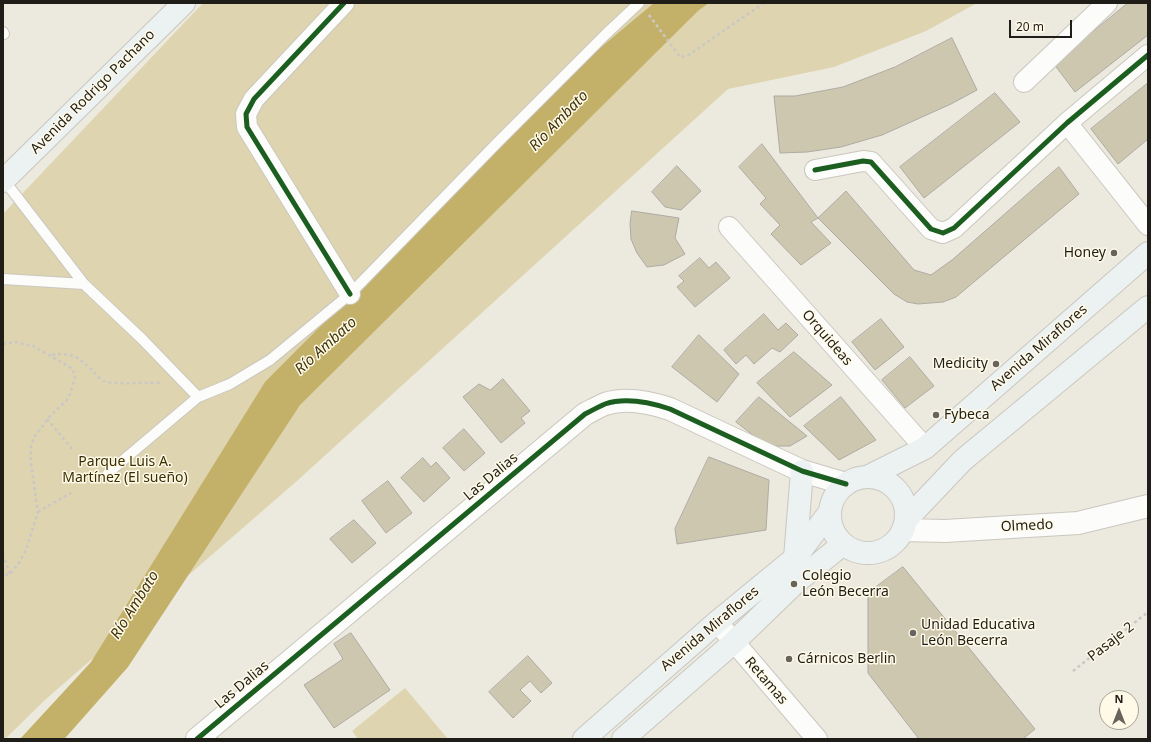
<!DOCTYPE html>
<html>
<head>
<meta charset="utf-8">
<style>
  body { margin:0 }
  #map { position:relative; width:1151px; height:742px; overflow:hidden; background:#ece9df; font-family:"Noto Sans",sans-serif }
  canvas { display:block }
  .frame { position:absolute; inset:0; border:4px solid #1f1d17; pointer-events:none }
  .north { position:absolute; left:1099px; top:690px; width:40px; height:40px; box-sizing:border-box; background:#fffae7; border:1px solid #a5a294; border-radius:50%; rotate:0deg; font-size:11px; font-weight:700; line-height:16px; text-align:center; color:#1f1d17 }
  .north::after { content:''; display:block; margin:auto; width:14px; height:18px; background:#67645d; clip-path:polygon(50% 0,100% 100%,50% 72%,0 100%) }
  .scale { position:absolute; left:1009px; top:20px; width:63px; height:18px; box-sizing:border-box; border:2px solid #1f1d17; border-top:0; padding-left:5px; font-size:12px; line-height:14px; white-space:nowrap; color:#1f1d17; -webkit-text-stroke:3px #fffae7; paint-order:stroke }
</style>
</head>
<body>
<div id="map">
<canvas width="1151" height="742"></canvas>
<div class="frame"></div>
<div class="north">N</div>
<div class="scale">20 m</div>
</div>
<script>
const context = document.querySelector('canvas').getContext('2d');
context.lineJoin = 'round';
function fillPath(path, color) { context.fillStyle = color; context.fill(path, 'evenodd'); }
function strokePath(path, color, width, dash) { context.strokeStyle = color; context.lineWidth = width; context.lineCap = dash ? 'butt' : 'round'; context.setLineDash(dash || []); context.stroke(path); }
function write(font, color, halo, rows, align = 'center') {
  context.font = font + ' "Noto Sans",sans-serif'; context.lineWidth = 3; context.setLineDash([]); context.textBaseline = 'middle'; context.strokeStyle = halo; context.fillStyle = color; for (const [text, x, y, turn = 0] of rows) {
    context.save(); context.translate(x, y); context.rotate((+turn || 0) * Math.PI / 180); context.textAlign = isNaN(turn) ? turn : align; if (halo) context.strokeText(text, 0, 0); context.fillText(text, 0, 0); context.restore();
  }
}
const green = new Path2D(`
  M203 3H977L926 31 834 67 728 89 298 480 46 699 5 739H3V214Z
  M405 688 448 739H358L352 731Z`);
const water = new Path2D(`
  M654 3H709L699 10 300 405 128 667 67 736 64 739H20L91 662 265 382 581 64Z`);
const building = new Path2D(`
  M1128 3H1148V35L1075 92 1054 64Z
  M952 38 977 90 951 104 882 135 841 147 807 152 780 153 774 96H795L843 87 895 67Z
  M1148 83V139L1118 164 1091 129Z
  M995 93 1020 122 924 198 900 167Z
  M762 144 818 218 811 222 831 243 801 265 771 234 780 225 760 204 766 198 739 167Z
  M677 166 701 191 681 210 665 207 652 192Z
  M1059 167 1079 194 956 297 943 302 918 304 907 302 894 294 818 218 846 191 914 270 931 275 952 260Z
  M632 211 679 218 675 238 685 254 664 265 647 267 637 253 631 239 630 224Z
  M700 258 709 268 716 262 730 278 695 307 677 287 684 281 679 276Z
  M764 314 778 330 786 323 798 335 780 352 772 348 754 364 746 355 736 364 724 350Z
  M881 319 904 347 875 370 852 342Z
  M699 335 739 374 717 402 672 367Z
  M794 352 832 385 790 417 757 383Z
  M910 357 934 386 905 408 882 380Z
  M503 379 530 411 521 418 525 423 501 443 463 397 479 384 490 390Z
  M759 397 807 436 790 446H767L736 422Z
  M841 397 876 440 839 460 804 426Z
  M464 429 485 453 464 471 443 448Z
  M709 457 769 480 766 530 677 544 675 529Z
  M423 458 431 467 436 462 450 478 424 502 401 478Z
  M388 481 412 513 386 533 362 501Z
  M354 520 376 543 352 563 330 539Z
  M903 567 1035 729 1023 739H919L868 673V593Z
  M351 633 390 690 334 728 304 685 343 659 334 644Z
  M528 656 552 683 541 693 530 681 520 690 531 701 513 718 489 692Z`);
const path = new Path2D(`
  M649 15 680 57 687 56 764 3
  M3 344 15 342 33 346 73 369 75 377 70 394 66 401 47 419 44 425 36 434 31 445V464L38 512 26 550 19 563 10 574 3 575
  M52 355C73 352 80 358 95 373 97 375 101 380 104 381 112 385 151 382 163 383
  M47 419 73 450
  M38 512 71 493
  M3 554 10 574
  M1073 671 1148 612`);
const service = new Path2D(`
  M3 32 4 34
  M4 180 84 284 142 339 198 397 230 384 270 360 350 294 497 143 606 34 639 3
  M3 279 84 284
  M108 473 198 397`);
const minor = new Path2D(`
  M344 3 254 99 246 114 247 127 350 294
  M1024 82 1107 3
  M1067 123 1148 225
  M815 170 863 161 871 162 931 229 943 233 954 228 1067 123 1148 55
  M729 227 925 448
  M717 622 817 739`);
const tertiary = new Path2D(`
  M903 530 945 531 1078 523 1148 506
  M197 739 585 414C591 411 598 407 605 404 626 397 649 402 670 409L802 471 846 484`);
const secondary = new Path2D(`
  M3 181 184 3
  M830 515a38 38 0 1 1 76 0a38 38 0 1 1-76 0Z
  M867 477 925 448 1148 253
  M907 519 963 460 1148 307
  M795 558 802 471
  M584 739 717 622 795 558 829 513
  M623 739 733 643 794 584 843 544`);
const cycleway = new Path2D(`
  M344 3 254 99 246 114 247 127 350 294
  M815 170 863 161 871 162 931 229 943 233 954 228 1067 123 1148 55
  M197 739 585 414C591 411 598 407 605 404 626 397 649 402 670 409L802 471 846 484`);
const markers = [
  [1114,253,4,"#67645d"],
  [996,364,4,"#67645d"],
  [936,415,4,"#67645d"],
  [794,584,4,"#67645d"],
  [913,633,4,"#67645d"],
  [789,659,4,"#67645d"]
];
const streetNames = [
  ["Avenida Rodrigo Pachano",93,92,-45],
  ["Orquideas",827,338,49],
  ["Avenida Miraflores",1039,348,-41],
  ["Las Dalias",491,477,-40],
  ["Olmedo",1027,526,-3],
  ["Avenida Miraflores",710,629,-40],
  ["Pasaje 2",1111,642,-38],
  ["Retamas",766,681,49],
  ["Las Dalias",242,685,-40]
];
const poiNames = [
  ["Honey",1106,253,"right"],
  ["Medicity",988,364,"right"],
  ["Fybeca",944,415],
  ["Colegio",802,576],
  ["León Becerra",802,592],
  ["Unidad Educativa",921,625],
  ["León Becerra",921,641],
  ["Cárnicos Berlin",797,659]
];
const parkNames = [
  ["Parque Luis A.",125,462],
  ["Martínez (El sueño)",125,478]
];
const waterNames = [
  ["Río Ambato",559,121,-46],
  ["Río Ambato",326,346,-42],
  ["Río Ambato",135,605,-58]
];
fillPath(green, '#ded4b0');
fillPath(water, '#c4b169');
fillPath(building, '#cec7b0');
strokePath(building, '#adaaa3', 1);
strokePath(service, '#cac7bf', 12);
strokePath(minor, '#cac7bf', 22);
strokePath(tertiary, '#cac7bf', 24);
strokePath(secondary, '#cac7bf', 24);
strokePath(path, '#cac8c5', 2.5, [3, 3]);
strokePath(service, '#fcfcfa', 10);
strokePath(minor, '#fcfcfa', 20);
strokePath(tertiary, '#fcfcfa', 22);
strokePath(secondary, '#ecf1f1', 22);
strokePath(cycleway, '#1b5e20', 5);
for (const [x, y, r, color] of markers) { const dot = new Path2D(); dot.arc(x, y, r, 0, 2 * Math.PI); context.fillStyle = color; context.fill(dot); strokePath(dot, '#fffae7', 1.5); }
write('14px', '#1f1d17', '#fffae7', streetNames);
write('14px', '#1f1d17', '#fffae7', poiNames, 'left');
write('14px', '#3a2f04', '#fffae7', parkNames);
write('italic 15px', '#3f340a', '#fffae7', waterNames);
</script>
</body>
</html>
